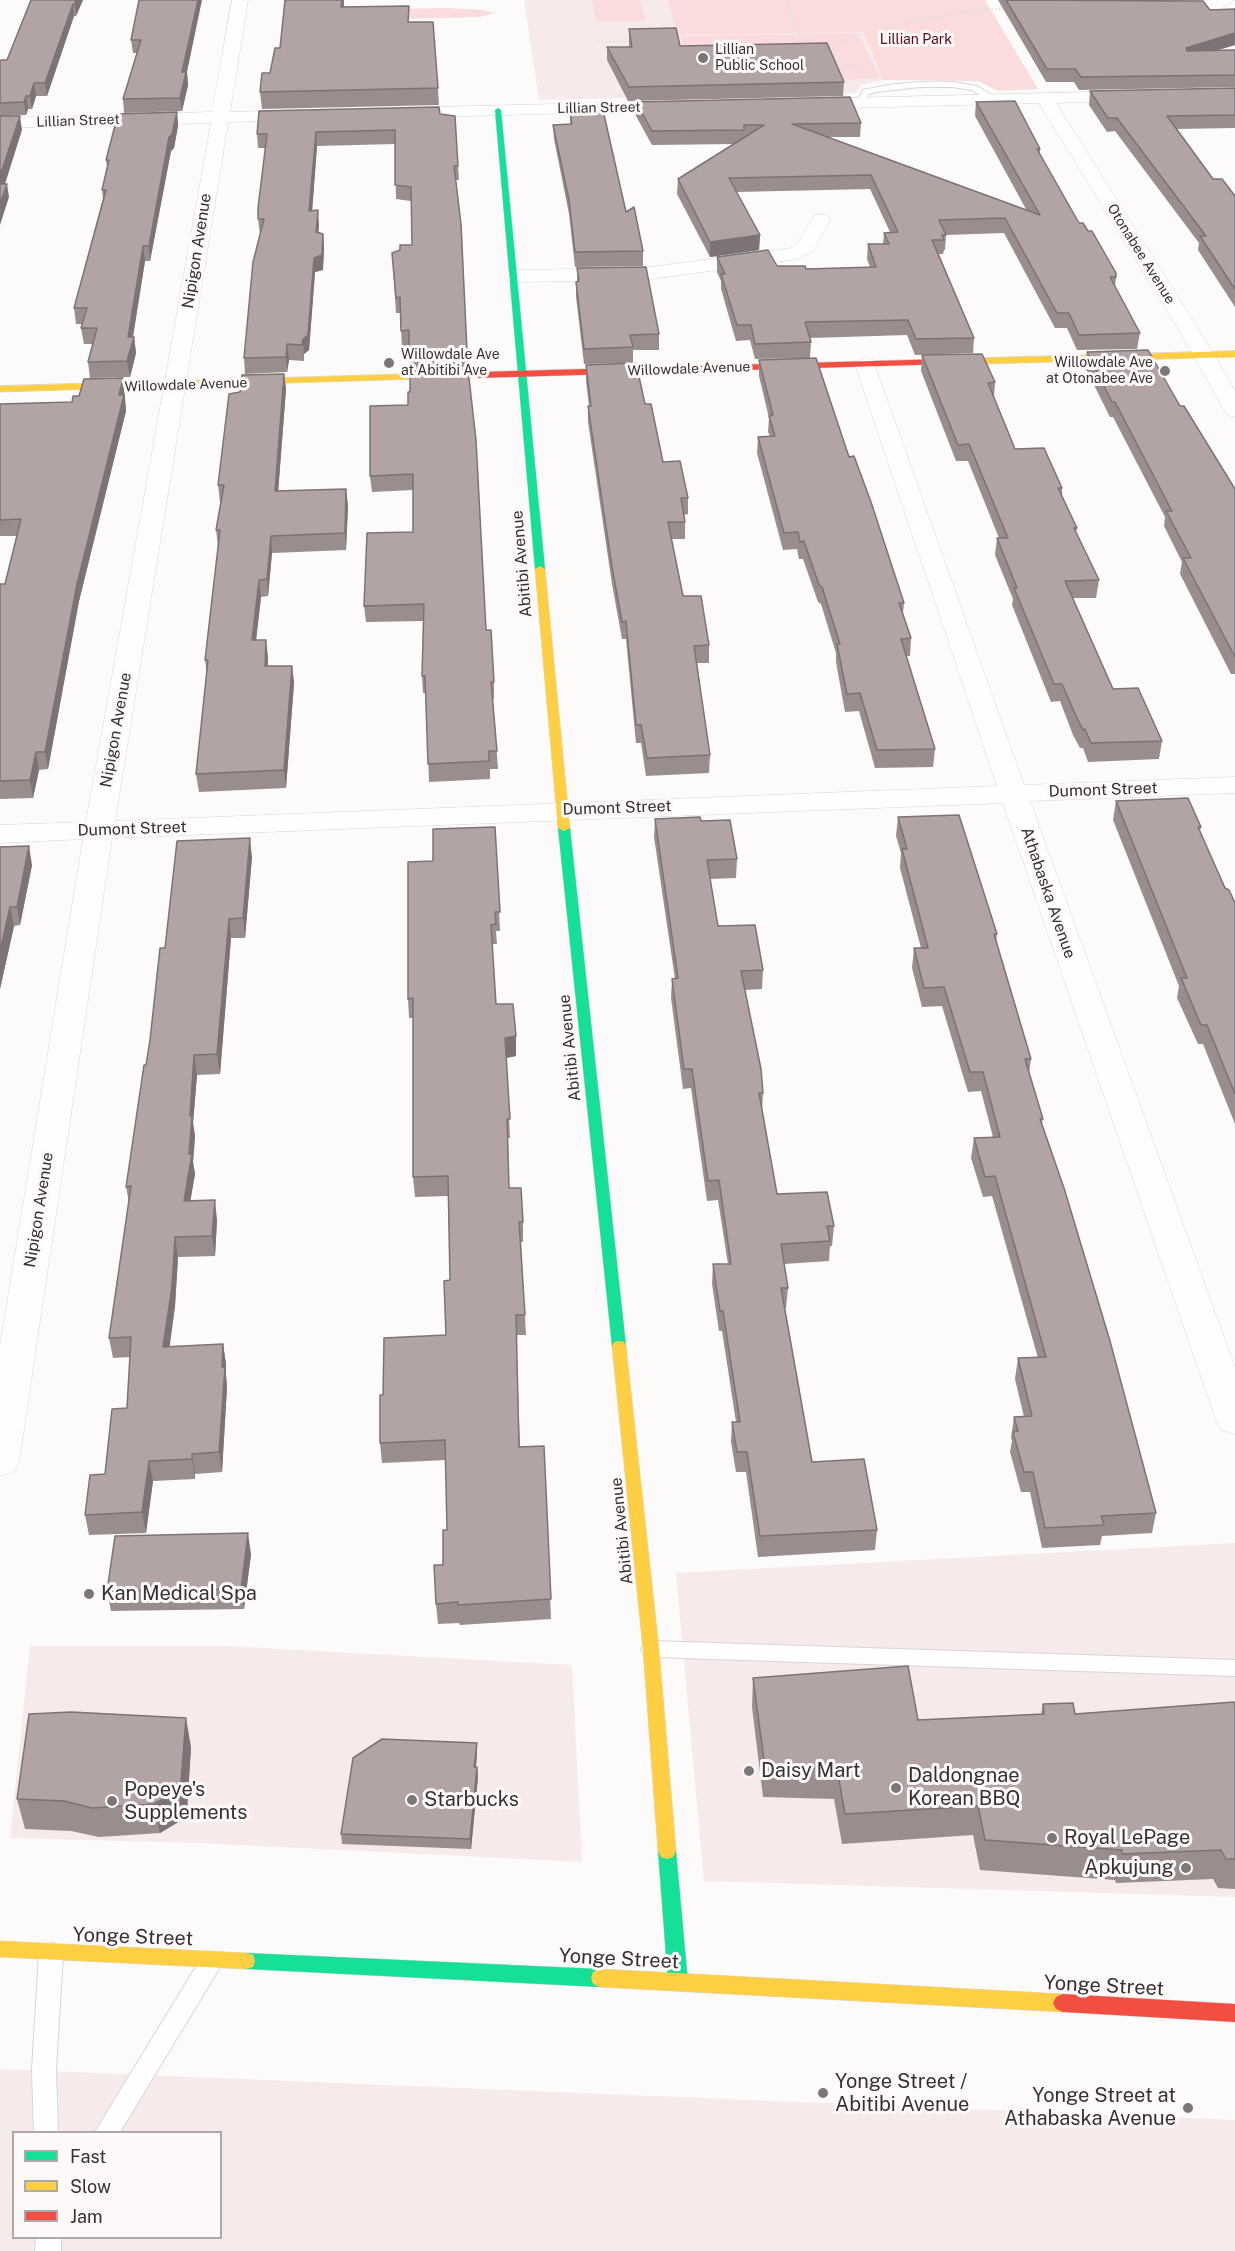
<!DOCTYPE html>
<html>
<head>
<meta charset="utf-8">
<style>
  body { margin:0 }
  #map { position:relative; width:1235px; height:2251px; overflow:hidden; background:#fdfafa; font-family:"Public Sans",sans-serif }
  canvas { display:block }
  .legend { position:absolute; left:12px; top:2131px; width:210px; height:108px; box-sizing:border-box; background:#fef9f9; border:2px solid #aea9a9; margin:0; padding:8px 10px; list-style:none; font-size:18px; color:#363131 }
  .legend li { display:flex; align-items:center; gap:12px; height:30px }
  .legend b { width:30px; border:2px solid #aea9a9 }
</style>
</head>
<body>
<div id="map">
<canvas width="1235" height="2251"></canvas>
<ul class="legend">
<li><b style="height:8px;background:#16e098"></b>Fast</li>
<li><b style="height:8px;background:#ffcf43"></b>Slow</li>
<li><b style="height:8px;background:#f24e42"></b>Jam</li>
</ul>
</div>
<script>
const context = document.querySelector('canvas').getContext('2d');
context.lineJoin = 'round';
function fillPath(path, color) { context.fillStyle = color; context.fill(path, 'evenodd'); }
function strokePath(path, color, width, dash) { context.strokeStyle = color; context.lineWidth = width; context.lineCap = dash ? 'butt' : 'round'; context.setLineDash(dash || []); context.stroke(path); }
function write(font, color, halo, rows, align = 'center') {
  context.font = font + ' "Public Sans",sans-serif'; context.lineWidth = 6; context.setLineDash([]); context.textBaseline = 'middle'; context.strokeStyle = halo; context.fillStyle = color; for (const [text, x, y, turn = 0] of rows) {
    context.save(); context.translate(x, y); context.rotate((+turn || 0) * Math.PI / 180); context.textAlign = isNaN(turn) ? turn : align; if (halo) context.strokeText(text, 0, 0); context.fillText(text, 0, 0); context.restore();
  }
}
const built = new Path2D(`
  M524 0H668L678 35 863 32 883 80 861 85 856 93 539 100Z
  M1235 1543V1897L704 1881 676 1573Z
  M30 1646H226L572 1665 582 1862 198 1843 10 1838Z
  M0 2069 1235 2120V2251H0ZM14 2132H220V2238H14Z`);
const green = new Path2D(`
  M592 0H640L645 21 596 22Z
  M668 0H985L1038 89 997 91 979 81 883 80 863 32 677 35Z
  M447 8 484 10 494 13 480 17 397 19V9Z
  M858 33 880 78 839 80 685 57 681 36Z`);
const path = new Path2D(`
  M785 0 806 49
  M599 42 632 41
  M825 47C884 25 944 13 1007 8
  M826 53H834L845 80
  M837 64 865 68`);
const lane = new Path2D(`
  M952 82 977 86 999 100 992 102 971 90 952 87H920L876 92 869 94 864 105 857 103 863 90C892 83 922 81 952 82Z
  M651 1641 1235 1660V1676L651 1657 644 1655 641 1649 644 1643Z
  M51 1943 59 1946 63 1953 56 2070 58 2132H34L32 2070 39 1953 43 1946Z
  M211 1952 219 1955 223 1962 219 1969 120 2132H95L203 1955Z
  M36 2238H61V2251H35Z`);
const street = new Path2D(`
  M232 0H248L230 112 303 110 309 111 312 115 309 119 303 120 228 122 115 821 997 786 855 364 859 360 866 358 873 360 1024 785 1235 777V793L1030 801 1235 1368V1434L1222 1430 1216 1420 1003 803 112 838 19 1462 14 1472 0 1476V1346L83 839 0 843V825L86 822 211 123 0 128V118L212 112Z
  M1216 0H1235L1217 11H1162L1154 6 1162 1Z
  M1134 91 1142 96 1140 100 1056 103 1205 340 1235 391V417L1227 415 1224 410 1185 340 1039 103 808 109 802 108 800 104 802 100 808 99Z
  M681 101 687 102 689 106 687 110 394 118 388 117 385 113 388 109 394 108Z
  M821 214 828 216 830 220 813 251 797 259 644 280 514 282 507 280 504 276 507 272 514 270 644 268 791 248 798 243 814 216Z`);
const fast = new Path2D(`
  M498 108 501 110 545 569 540 572 535 569 495 110Z
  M564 825 570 828 626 1346 624 1350H614L612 1346 558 828Z
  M667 1843 673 1845 676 1851 688 1982 685 1988 678 1991 671 1988 668 1982 658 1851 661 1845Z
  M246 1953 600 1969 607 1972 609 1978 607 1984 600 1987 246 1969 239 1967 237 1961 239 1955Z`);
const slow = new Path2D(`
  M1235 351V357L945 365 941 362 945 359Z
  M478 372 481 373V377L0 392V386Z
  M540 566 545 569 570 828 564 831 558 828 535 569Z
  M619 1341 624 1342 626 1346 659 1649 676 1851 673 1857 667 1859 661 1857 658 1851 643 1649 612 1346 614 1342Z
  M0 1941 246 1953 253 1955 255 1961 253 1967 246 1969 0 1957Z
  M600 1969 1063 1994 1070 1997 1073 2003 1070 2009 1063 2012 600 1987 593 1984 591 1978 593 1972Z`);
const jam = new Path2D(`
  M945 359 949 362 948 364 478 378 474 375 478 372Z
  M1063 1994 1235 2004V2022L1063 2012 1056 2009 1053 2003 1056 1997Z`);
const wall = new Path2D(`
  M31 0H83L76 16H74L47 96H36L32 109H28L26 115 0 116V62L7 60Z
  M139 0 187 72 188 85 182 111 124 113 123 99 137 53H133L131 40Z
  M285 0H344V7L410 22 438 88 439 105 262 109 260 92 270 73 280 48Z
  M998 0H1154L1210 10 1235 9V45L1218 50H1235V87L1079 90 1074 82H1046Z
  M629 29 680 46 844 82 843 96 628 101 607 60V47H629Z
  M1235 88V128L1176 129 1213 179 1235 196V307L1198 250 1199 243 1115 131 1107 132 1089 105 1090 91Z
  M636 102 861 123 860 137H827L1027 211 975 116 976 102 1040 149V154L1079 223 1116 277 1115 287 1140 333 1137 349 1077 350 1067 328H1055L1004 233 946 235 945 250H944L943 254H939L974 338 973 353 915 355 907 335 810 338 811 342 810 358 755 359 750 340 736 341 721 289V281L717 272V257L777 266 806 269 870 267 867 259 868 244H883L884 233 890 232 870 189 736 192 760 235 759 250 710 257 677 194 678 179 734 144 652 145 636 116Z
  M570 111 626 212 643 251V266L575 267 569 214 554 139 553 125 570 124Z
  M177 112 178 126 174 148 171 151 150 261H145L133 337H134L136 353 130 377 90 378 88 362 93 344H84L81 328 83 324H76L74 308 103 199 102 190 107 167 106 160Z
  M440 114 458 166 459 180H456L461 224 468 367 410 369 409 346H402L400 313H396L392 253 400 250 412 245 411 201 396 199 395 144 317 146 312 211 318 210V232L323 234 324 249 323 270 315 272 309 350 304 354V361L289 360 287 372 245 374 244 358 260 234 258 219 265 148H258L257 134Z
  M577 268 659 334V350H633V363L584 364 576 297V282H577Z
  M1087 352 1180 406 1235 489V674H1231L1180 574 1182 562 1164 526 1165 517 1113 417H1110L1085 367Z
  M922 355 995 382 994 397 1015 449 1062 488V495L1077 528 1076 532 1099 580 1096 598H1073L1113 689 1162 741 1159 759 1088 762 1083 748H1080L1073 735 1060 701 1051 702 1012 605 1013 599 995 555 997 538H999L968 461H956L921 371Z
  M759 360 849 457 904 603 903 613 911 638 910 656H906L935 749 933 767 875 768 859 711 845 712 836 662V653L821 604 818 602 803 559H799L797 549 783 550 757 453 758 437 770 436 768 432 769 418 759 376Z
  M586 365 645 404 663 462 688 498V514L684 515 685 522V539H671L683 596 709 645V663H697L710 755 709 773 646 776 641 743H636L626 639H622L612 584 588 422V406H589L586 381Z
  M284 374 286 389 278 491 348 505 346 550 272 553 268 596 261 597 256 640 268 657V666H292L294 683 286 788 199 792 196 774 207 675 205 660 218 546 216 530 221 502H220L218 485 240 392Z
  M125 394V397L126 411 79 601 48 769 39 770 33 798 0 799V584H5L17 536H0V404L72 402Z
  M408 405 486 630 494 682V699H493L498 769H490V779L429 782 426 693H423L422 676 423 621 366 622 364 606 413 532V490L372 492 370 476Z
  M1116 801 1201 827 1200 831 1225 888 1235 903V1124L1203 1044H1198L1177 998 1179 986 1113 820Z
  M898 817 997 934 996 942 1031 1059 1029 1073 1043 1119 1042 1123 1156 1513 1152 1533 1102 1536 1100 1545 1042 1548 1030 1492H1021L1010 1452 1012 1441 1011 1438 1014 1417H1024L1015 1379 1018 1358H1038L992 1196 983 1197 971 1158 974 1138 993 1137 981 1091 968 1092 942 1006 922 1007 912 968 914 948H921L900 868 901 853 896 836Z
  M655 819 701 821 737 859 736 878 710 879 718 926 763 970 762 989 745 990 763 1093 762 1111 777 1194 834 1226 832 1246H830L829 1261 784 1264 788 1288 786 1308H785L812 1462 877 1530 875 1550 758 1557 746 1472H736L731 1442 732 1422H736L722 1331H719L712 1284 713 1264H728L718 1200 707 1201 691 1088 683 1089 671 998 672 979H675L654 837Z
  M495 827 500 931H496L497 944H492L496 1004 516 1036V1056L506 1058 510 1138H508L509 1188 523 1222V1242H521L526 1335H516L520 1447 544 1446 551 1619 460 1625 459 1623 438 1624 436 1604 443 1565 447 1530 446 1460 382 1463 380 1443 383 1395 446 1335 450 1280 448 1196 415 1197 413 1177V1018H409L408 999 433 861Z
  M0 847 32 865 20 925 14 926 0 989Z
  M252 857 245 938H231L220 1074 197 1075 193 1123 195 1136 193 1162 195 1174 190 1201 217 1220 215 1256 178 1257 175 1306 169 1347 223 1344 226 1364V1375L227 1387 222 1472 195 1474V1479L153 1481 146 1533 89 1535 85 1515 105 1474 127 1408 130 1357 113 1358 109 1338 129 1202 126 1187 165 948Z
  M251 1554 244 1609 111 1611 107 1591Z
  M753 1678 918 1720 1041 1714 1043 1704 1075 1714 1235 1705V1889L1218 1888 1213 1879 1116 1883 1115 1880 980 1870 973 1835 842 1844 834 1799 763 1797 752 1707Z
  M477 1743V1753L476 1767H477L478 1777 471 1849 342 1844 341 1834Z
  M191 1747 187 1811 180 1821 160 1833 99 1837 71 1831 25 1829 17 1799Z`);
const shadedWall = new Path2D(`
  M76 0H83L76 16 75 4Z
  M198 0H202L187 72 188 85 182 111 180 98 182 72Z
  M342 0H344L342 23 341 7Z
  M73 4 74 16 47 96 45 83Z
  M1235 33V45L1184 60 1186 48Z
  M34 83 36 96 32 109 30 96Z
  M26 96 28 109 26 115 24 102Z
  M177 112 178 126 174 148 171 151 150 261 149 246 169 137Z
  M20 116 22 130 5 184 0 188V172Z
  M316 132 317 146 311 226 309 211Z
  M7 184 9 197 0 225V204Z
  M318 210 319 225 318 247 316 232Z
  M323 234 324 249 323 270 315 272 309 350 304 354V361L303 339 314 258Z
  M760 235 759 250 710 257V242Z
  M143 246 145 261 131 348 134 337 136 353 130 377 127 361 128 337Z
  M287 344 289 360 287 372 286 357Z
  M284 374 286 389 277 507 275 491Z
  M123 378 126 411 79 601 48 769 45 752 77 584Z
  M346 489 348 505 346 550 345 533Z
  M271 536 272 553 268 596 267 579Z
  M259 580 261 597 254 658 252 640Z
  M266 640 268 657 267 684 265 666Z
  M292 666 294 683 286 788 284 770Z
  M36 752 39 770 33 798 30 780Z
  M250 838 252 857 245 938 243 918Z
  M29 846 32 865 20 925 17 907Z
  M10 907 14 926 0 989V951Z
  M229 919 231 938 220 1074 217 1054Z
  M516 1036V1056L506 1058 505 1038Z
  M194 1055 197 1075 193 1123 195 1136 193 1162 195 1174 187 1221 184 1201 189 1154 190 1116Z
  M215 1200 217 1220 215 1256 212 1236Z
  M175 1237 178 1257 175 1306 167 1367 163 1347Z
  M223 1344 226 1364V1375L227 1387 222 1472 219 1452Z
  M192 1454 195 1474V1479L192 1459Z
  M149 1461 153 1481 146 1533 142 1512Z
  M248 1533 251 1554 244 1609 241 1589Z
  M186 1718 191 1747 187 1811 180 1821 160 1833 154 1804Z
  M477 1743V1753L475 1777 474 1767Z
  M477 1767 478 1777 471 1849 470 1839Z`);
const building = new Path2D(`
  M31 0H76L75 4H73L45 83H34L30 96H26L24 102 0 103V62L1 60H7Z
  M139 0H198L182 72H186L180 98 123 99 141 40H131Z
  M285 0H342L341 7 409 6 408 22H433L438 88 260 92 262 73H270L275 48H280Z
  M1006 0 1203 1 1210 10 1235 9V33L1186 48 1187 51 1235 50V75L1081 77 1075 69H1047Z
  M676 28 680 46 827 43 844 82 629 87 607 47H632L629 29Z
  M1235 88V115L1167 116 1213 179H1222L1235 196V289L1200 236H1206L1117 118H1108L1090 91Z
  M850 97 861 123 792 124 1040 215 976 102 1015 101 1040 149H1037L1079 223H1083L1088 231H1092L1116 273V277H1110L1140 333 1079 335 1069 313H1057L1005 218 939 220 946 235H942L944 240H932L974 338 916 339 908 320 805 322 811 342 755 344 751 325H737L721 274H725L717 257 768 250 777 266H805L806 269 876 267 868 244H889L884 233 898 232 871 175 729 178 760 235 710 242 678 179 764 125H744V130L652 131 636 102Z
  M439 107 440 114 455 116 458 166H454L461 224 467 351 409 353V330L401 331 400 297 396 298 392 253 400 250V245H412L411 187 395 185V130L316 132 309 211 318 210 316 232 323 234 322 255 314 258 308 335 303 339 302 345 287 344 286 357 244 358 253 262 264 219H258V208L267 134H257L259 111Z
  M603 110 626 212 634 207 643 251 575 252 569 200 553 125 572 124 570 111Z
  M177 112 172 134 169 137 149 246H143L128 337H134L127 361 88 362 97 328H81L87 308H74L106 190H102L109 160H106L118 114Z
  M0 116H20L2 170 0 172Z
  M0 184H7L0 204Z
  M646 267 659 334 630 335 633 347 584 349 576 282 579 281 577 268Z
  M1148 350 1180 406H1184L1235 489V657L1183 558H1191L1166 511H1172L1115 402H1112L1087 352Z
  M982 354 995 382 988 383 1015 449 1044 448 1062 488H1058L1077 528H1074L1099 580 1065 581 1113 689 1138 688 1162 741 1091 743 1085 729 1083 730 1076 716 1062 684H1054L1014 588H1017L997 538H1008L969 444 958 445 922 355Z
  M816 358 849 457 854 456 871 502 904 603H899L911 638 901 639 935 749 877 750 860 693 847 694 837 644H840L822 587 819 585 804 541 800 542 798 532 784 533 758 437 775 436 769 416 773 415 759 360Z
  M636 363 645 404H651L663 462 680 461 688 498H681L685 522H668L683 596H701L709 645 694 646 710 755 647 758 641 725H636L626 621 622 622 612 567 588 406H591L586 365Z
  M468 369 476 440 486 630H491L494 682H491L497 751H489V761L428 764 425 676H422L424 604 364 606 367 533 413 532V474L370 476V406L408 405V392H410V371Z
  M284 374 275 491 346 489 345 533 271 536 267 579 259 580 252 640H266L265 666H292L284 770 196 774 208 660H205L220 530H216L224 485H218L229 394 240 392 242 375Z
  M123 378 119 395H124L77 584 45 752H36L30 780 0 781V584H5L21 519 0 520V404L72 402 73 396H79L84 379Z
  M1188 798 1201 827H1198L1225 888 1229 890 1235 903V1094L1207 1025H1201L1181 978H1187L1116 801Z
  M959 815 997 934H994L1031 1059H1025L1043 1119H1040L1064 1188 1110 1341 1156 1513 1101 1516 1104 1525 1045 1528 1033 1472H1024L1013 1432 1018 1431 1014 1417 1032 1416 1018 1358 1046 1357 995 1176 985 1177 974 1138 1000 1137 983 1072H970L944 987 924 988 914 948H928L902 849H907L898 817Z
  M700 817 701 821 730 820 737 859 707 860 718 926 755 925 763 970 741 971 761 1069 763 1093H759L777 1194 827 1192 834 1226H827L830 1241 781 1244 788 1288H781L812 1462 864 1459 877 1530 760 1536 747 1452H737L732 1422H740L723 1311H720L713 1264H731L719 1180 708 1181 692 1069H684L672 979 678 978 655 819Z
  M495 827 500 912H495L496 924 491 925 496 1004H513L516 1036 505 1038 510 1119H507L509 1188H521L523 1222H519L525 1315H516L519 1447 544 1446 551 1599 458 1605V1602L436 1604 434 1565H443V1530H447L445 1440 380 1443V1395H383L384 1338 446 1335 444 1281 450 1280 448 1176 413 1177V998L408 999V862L433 861V829Z
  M250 838 243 918 229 919 217 1054 194 1055 190 1116H192L189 1154H192L184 1201 215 1200 212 1236 175 1237 172 1286 163 1347 223 1344 222 1367H225L219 1452 192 1454V1459L149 1461 142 1512 85 1515 90 1475 105 1474 112 1409 127 1408 131 1337 109 1338 131 1186 126 1187 144 1065H146L150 1040 160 948H165L177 841Z
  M29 846 17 907H10L0 951V847Z
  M248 1533 241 1589 107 1591 115 1536Z
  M908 1666 918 1720 1044 1714 1043 1704 1073 1703 1075 1714 1234 1702 1235 1705V1859H1226L1221 1850 1122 1854V1850L985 1840 978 1806 845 1814 837 1769 765 1767 753 1678Z
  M71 1712 186 1718 181 1781 174 1792 154 1804 92 1808 64 1801 17 1799 29 1714Z
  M382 1739 477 1743 474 1767H477L470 1839 341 1834 353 1758Z`);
const markers = [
  [703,58,6,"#7c7777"],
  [389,363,6,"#7c7777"],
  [1165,371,6,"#7c7777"],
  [89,1594,6,"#7c7777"],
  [749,1771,6,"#7c7777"],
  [896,1788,6,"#7c7777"],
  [412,1800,6,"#7c7777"],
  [112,1801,6,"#7c7777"],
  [1052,1838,6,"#7c7777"],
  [1186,1868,6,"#7c7777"],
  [823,2093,6,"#7c7777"],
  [1188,2108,6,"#7c7777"]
];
const farParknames = [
  ["Lillian Park",916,40]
];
const farPoinames = [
  ["Lillian",715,50],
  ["Public School",715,66],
  ["Willowdale Ave",401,355],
  ["at Abitibi Ave",401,371],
  ["Willowdale Ave",1153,363,"right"],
  ["at Otonabee Ave",1153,379,"right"]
];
const farStreetnames = [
  ["Lillian Street",599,108,-1],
  ["Lillian Street",78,121,-2],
  ["Otonabee Avenue",1141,254,58],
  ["Willowdale Avenue",689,369,-2],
  ["Willowdale Avenue",186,385,-2]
];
const streetNames = [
  ["Nipigon Avenue",197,251,-81],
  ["Abitibi Avenue",522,564,-95],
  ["Nipigon Avenue",116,730,-80],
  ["Dumont Street",1103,790,-2],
  ["Dumont Street",617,808,-2],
  ["Dumont Street",132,829,-2],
  ["Athabaska Avenue",1048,893,71],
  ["Abitibi Avenue",570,1048,-96],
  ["Nipigon Avenue",39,1210,-81],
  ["Abitibi Avenue",622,1531,-96]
];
const nearPoinames = [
  ["Kan Medical Spa",101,1594],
  ["Daisy Mart",761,1771],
  ["Daldongnae",908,1776],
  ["Korean BBQ",908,1799],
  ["Popeye's",124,1790],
  ["Supplements",124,1813],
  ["Starbucks",424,1800],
  ["Royal LePage",1064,1838],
  ["Apkujung",1174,1868,"right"],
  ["Yonge Street /",835,2082],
  ["Abitibi Avenue",835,2105],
  ["Yonge Street at",1176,2096,"right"],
  ["Athabaska Avenue",1176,2119,"right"]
];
const nearStreetnames = [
  ["Yonge Street",133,1937,2],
  ["Yonge Street",619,1959,3],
  ["Yonge Street",1104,1986,3]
];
fillPath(built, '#f6eaea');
fillPath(green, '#fadcdd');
strokePath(lane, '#d9d5d6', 2);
strokePath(street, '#d9d5d6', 1);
strokePath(fast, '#d9d5d6', 1);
strokePath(slow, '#d9d5d6', 1);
strokePath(jam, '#d9d5d6', 1);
strokePath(path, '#e1e0e0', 2, [1.5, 2]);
fillPath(lane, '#fffefe');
fillPath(street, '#fffefe');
fillPath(fast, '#16e098');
fillPath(slow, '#ffcf43');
fillPath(jam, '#f24e42');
fillPath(wall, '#998d8e');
fillPath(shadedWall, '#7d7374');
fillPath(building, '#b2a4a5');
strokePath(building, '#7d7374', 1.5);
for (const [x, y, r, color] of markers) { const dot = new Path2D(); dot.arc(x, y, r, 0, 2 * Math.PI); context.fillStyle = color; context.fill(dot); strokePath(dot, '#fef9f9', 2); }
write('14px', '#5d061c', '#fef9f9', farParknames);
write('14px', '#363131', '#fef9f9', farPoinames, 'left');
write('14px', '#363131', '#fef9f9', farStreetnames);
write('16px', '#363131', '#fef9f9', streetNames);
write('20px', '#363131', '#fef9f9', nearPoinames, 'left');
write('20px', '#363131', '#fef9f9', nearStreetnames);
</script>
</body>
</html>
